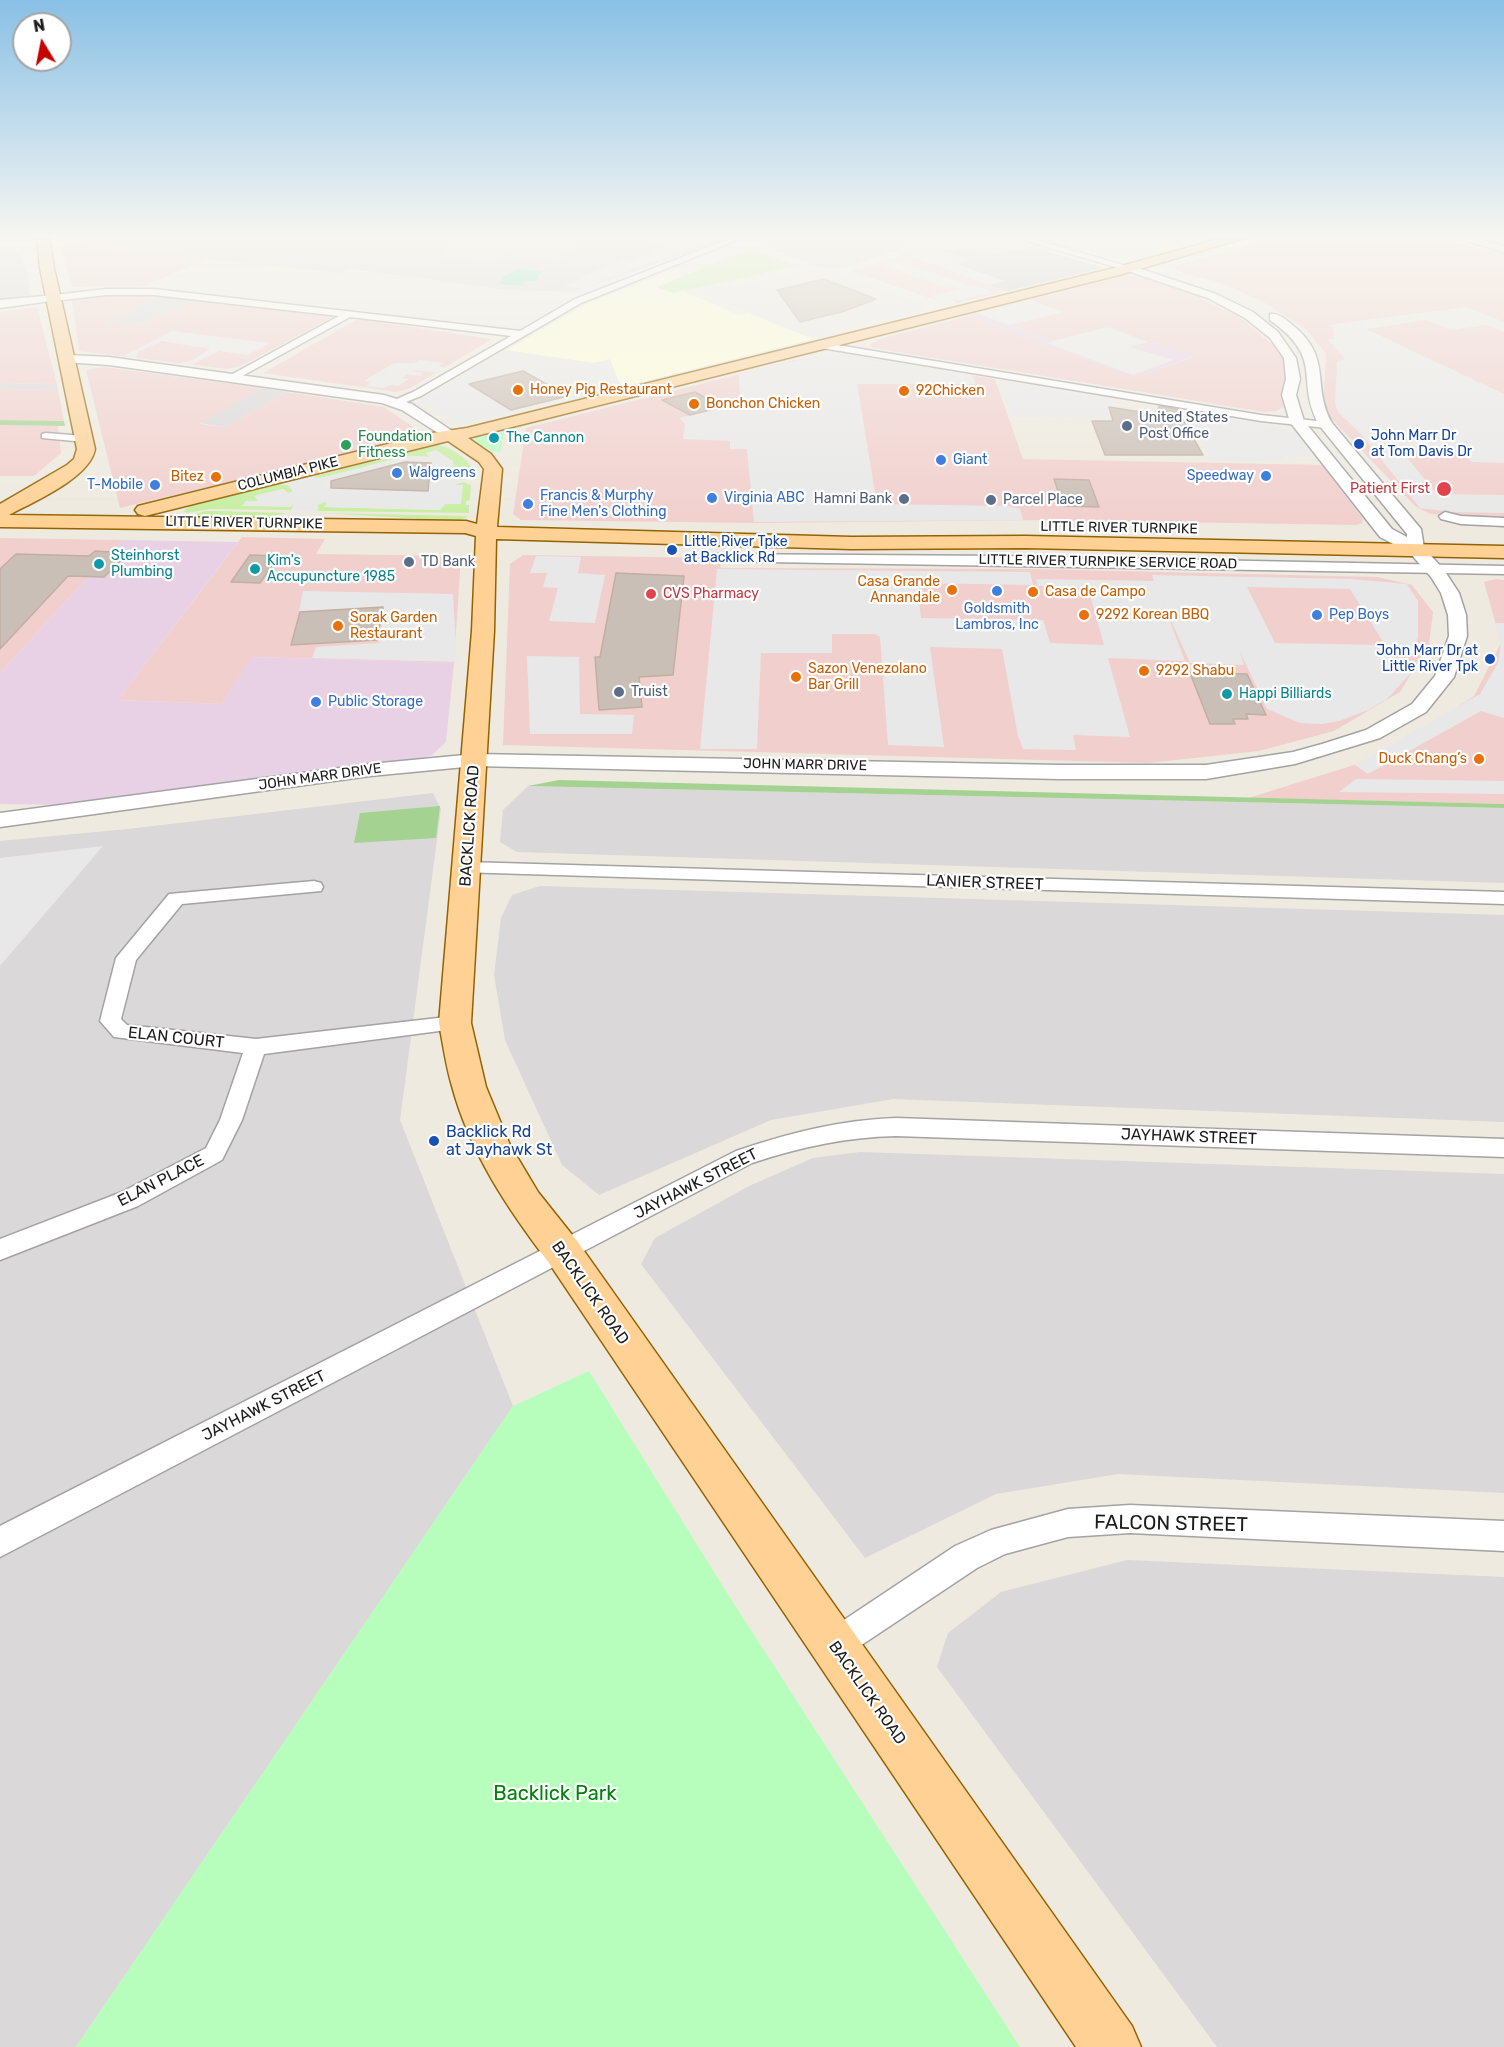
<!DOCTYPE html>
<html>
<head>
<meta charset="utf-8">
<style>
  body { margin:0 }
  #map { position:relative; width:1504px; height:2047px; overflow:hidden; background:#eeeae0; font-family:Rubik,sans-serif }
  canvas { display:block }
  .north { position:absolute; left:12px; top:12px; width:60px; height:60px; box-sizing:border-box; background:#fff; border:2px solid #a4a4a4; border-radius:50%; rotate:350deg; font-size:16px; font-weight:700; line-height:24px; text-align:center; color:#1c1c1c }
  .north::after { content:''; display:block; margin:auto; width:21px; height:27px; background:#c70100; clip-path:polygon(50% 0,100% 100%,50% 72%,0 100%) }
</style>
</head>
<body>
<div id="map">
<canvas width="1504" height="2047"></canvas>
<div class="north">N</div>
</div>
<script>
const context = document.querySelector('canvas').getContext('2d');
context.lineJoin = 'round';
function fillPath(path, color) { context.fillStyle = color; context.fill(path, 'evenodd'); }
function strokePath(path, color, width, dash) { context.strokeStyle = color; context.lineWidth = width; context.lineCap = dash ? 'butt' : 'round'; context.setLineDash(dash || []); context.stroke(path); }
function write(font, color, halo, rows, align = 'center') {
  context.font = font + ' Rubik,sans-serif'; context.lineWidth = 4.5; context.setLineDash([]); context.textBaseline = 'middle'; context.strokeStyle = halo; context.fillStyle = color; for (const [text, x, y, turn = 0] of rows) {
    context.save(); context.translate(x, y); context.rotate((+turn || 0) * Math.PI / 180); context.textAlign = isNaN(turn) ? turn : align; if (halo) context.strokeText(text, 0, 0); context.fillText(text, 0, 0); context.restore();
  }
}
const residential = new Path2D(`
  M77 237H701L720 242 574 292 508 290 350 269 340 273 74 246 71 242 77 240Z
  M760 237H936L842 269 819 267 751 241Z
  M0 249 20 252 28 272 30 295 0 301Z
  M160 295 195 300 139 325 104 321Z
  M0 383 57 384 58 390 0 389Z
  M262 388 287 392 225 427 198 423Z
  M528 786 1504 808V883L517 852 500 842 503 810Z
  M433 793 441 809 400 1120 513 1406 76 2047H0V841L128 829Z
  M540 886 1504 915V1122L893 1099 771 1120 599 1195 562 1165 505 1040 494 975 501 918 512 895Z
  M860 1152 1504 1174V1493L1118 1474 996 1494 865 1558 641 1264 655 1238 749 1186 813 1158Z
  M1127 1560 1504 1577V2047H1217L937 1667 948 1633 1001 1592Z`);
const commercial = new Path2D(`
  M1276 237H1434L1504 254V517L1430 514 1415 506 1323 410 1326 354 1306 329 1263 302 1227 285 1177 271 1175 266Z
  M61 245 164 254 209 258 144 286 72 287Z
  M902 256 1007 291 950 305 851 271Z
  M1134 275 1205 297 1201 299 1237 315 1272 344 1280 346 1288 366 1283 408 1276 411 1264 412 873 348 870 344 877 341 875 340 969 316 1121 372 1141 375 1194 357 1155 342 1102 358 978 313 1123 276Z
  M113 293 160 295 105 321 139 325 195 300 334 317 241 366 227 369 79 351 72 298Z
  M37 307 57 384 0 383V312Z
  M358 319 492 339 409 389 396 392 263 373Z
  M844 355 995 379 1023 459 1322 465 1363 519 1362 523 1357 525 1043 520 755 523 521 520 513 514 526 428 795 360Z
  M104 367 262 388 199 424 225 427 287 392 384 407 425 435 120 508 86 370Z
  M0 389 58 390 64 421 0 420Z
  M0 425 58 426 61 453 34 476H0Z
  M242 537 325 539 316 554 461 556 454 663 252 657 222 704 118 700Z
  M0 538 122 540 0 673Z
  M523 555 718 558 721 568 1032 569 1378 577 1412 585 1433 612 1429 644 1400 692 1334 731 1259 751 1148 763 503 745 510 564Z
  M1496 579 1504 580V804L1248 798 1383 756 1474 696 1501 643 1484 582Z`);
const industrial = new Path2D(`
  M978 313 1102 358 1155 342 1195 356 1141 375 1121 372 969 316Z
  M122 540 238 542 118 700 222 704 251 657 454 663 446 742 432 755 405 765 73 805 0 804V673Z`);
const education = new Path2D(`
  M679 268 685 292 739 315 749 313 813 339 621 387 610 359 594 363 507 350 586 304Z`);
const religious = new Path2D(`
  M964 237H998L1104 268 1007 291 902 256Z`);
const grass = new Path2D(`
  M751 248 797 266 673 293 657 287Z
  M436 445C448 446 465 456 471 467L465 472 455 471 453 463 426 453 430 457 414 456 320 478 311 477Z
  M463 482 471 485 470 500 466 501V505H469V513L318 511 317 507 319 504 325 502 327 503 325 507 440 510 445 504 461 503 451 486Z
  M278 484 288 485 293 491 288 493 283 489 255 496 258 501H246L296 504 291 510 210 509 187 513 183 511 191 506Z
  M205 511H215L286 513 266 518 190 516Z
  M323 513 468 516 459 521Z`);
const forest = new Path2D(`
  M0 420 64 421 65 426 0 425Z
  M559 780 1504 804V808L528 786Z
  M440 806 436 838 354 843 360 813Z`);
const park = new Path2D(`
  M505 431 500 452H493L472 439Z
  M589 1371 729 1596 1020 2047H76L513 1406Z`);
const pitch = new Path2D(`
  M517 269 542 271 537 279 542 280 527 281 521 285 530 286 498 284 504 279H500Z`);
const parking = new Path2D(`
  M509 237H529L521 244 575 246 558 260 507 256V253L495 261 443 258 446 255H438L458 241 504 244V246L508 243H502Z
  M601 237H676L695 239 694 241 710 244 704 246 691 244 695 246 596 283 599 285 591 288 580 289 564 286 584 279 578 277 624 260 630 262 652 254 646 252 667 245H675L657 242Z
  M945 237H997L1031 247 993 254 966 247 941 251 970 260 956 264 1005 281 990 285 902 254 901 251Z
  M1052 237H1217L1202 238 1208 241 1198 243 1188 241 1193 244 1167 250 1160 249 1159 251 1164 252 1137 259H1117L1042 240Z
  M884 257 966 284 962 285 964 286H977L971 289 981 287 994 292 984 295 974 294 977 296 960 300 951 299 957 303 944 307 931 302 937 299 930 296 954 290H962L953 287 946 288 873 261Z
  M813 269H828L851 277 846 279 848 280 867 283 927 306 919 309 923 311 897 318 883 315 881 316 882 318 843 329 830 328 836 333 808 337 697 292 703 290 701 288 708 286 741 285Z
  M1031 300 1064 312 1009 325 976 313Z
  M1466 307 1504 322V332L1487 325 1451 330 1427 320 1366 329 1504 394V463L1472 462 1464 454 1403 453 1437 494 1504 495V513L1451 512 1420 508 1361 434 1339 413 1335 404 1337 362 1345 359 1328 340 1334 339 1333 328 1327 325Z
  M1107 327 1148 342 1130 347 1173 360 1133 375 1047 343Z
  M172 331 270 343 248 355 219 351 190 365 179 363 193 360 210 349 162 341 138 352 136 358 123 356Z
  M510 351 591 363 606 361 622 385 574 398 523 371 470 384 513 412 464 423 449 418 421 401 502 353Z
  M827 353 972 375 976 384H857L877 504 1008 506 1020 509 1023 520 754 522 747 449H730V441L683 439 685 424 679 418 740 403 739 374Z
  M419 360 443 363 439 366 447 368 438 373 414 370 412 371 424 373 419 376 406 374 402 378 409 379 398 386 391 385 385 388 366 386 371 382 364 381 394 363H414Z
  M998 380 1116 401 1108 406 1112 418 1011 417Z
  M1198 414 1278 427 1294 433 1313 457 1283 456V461H1212L1191 421Z
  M436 450 453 461 454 471 465 472 463 482 452 485H463L461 504H445L440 510 324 507 327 503 325 502 318 505V511L291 510 294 503 291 507 242 506 246 501H258L254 496 283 489 288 493 293 491 288 485 278 484 312 476 314 478H320L406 456 430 457 426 453ZM405 462 431 464 429 491 327 488 324 485 327 482Z
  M536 556 581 557 578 573 605 575 595 623 549 621 558 588 543 587 547 573H530Z
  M717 569 1030 572 1033 585 917 583 921 618 1043 620 1050 643 1104 645 1088 588 1038 586 1036 579 1154 581 1152 575 1351 579 1407 584 1418 601V637L1412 654 1389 648 1385 645 1350 589 1247 587 1275 643 1380 645 1412 672 1387 699 1368 710 1339 721 1322 724 1300 723 1267 709 1240 652 1244 665 1190 663 1163 603 1185 661 1108 658 1130 737 1073 735 1076 750 1023 749 1018 736 1002 649 930 647 944 747 888 745 880 637 875 634H832V653H761L757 749H700Z
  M303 591 453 594 457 662 312 658 316 647 379 643 384 607 299 611Z
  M1495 623H1504V718L1481 711 1368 774 1355 765 1480 694 1498 663 1501 643Z
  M527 656 579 657 580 714 634 715 632 734H530Z
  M1356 779 1504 781V794L1339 792Z
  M103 846 0 966V858Z`);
const building = new Path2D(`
  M824 279 876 299 845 311 800 322 777 290Z
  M523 371 568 396 511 410 469 384Z
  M695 392 722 407 690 415 662 400Z
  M1160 406 1177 409 1203 455H1105L1092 421H1113L1109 407 1154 414Z
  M405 462 431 463 428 491 331 488V481Z
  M1054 479 1089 480 1099 507 1063 506Z
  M95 551 129 553 104 577 68 576 0 649V569L16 554 89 556Z
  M250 555 279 556 260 583 231 582Z
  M616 573 684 576 673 675 639 677 642 707 599 710 595 657H600Z
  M383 607 377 640 291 645 300 612Z
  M1190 673 1247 674 1266 715 1246 714 1248 719H1233L1235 724H1210Z`);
const minor = new Path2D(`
  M724 237H732L735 241 581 303 421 396 396 406 391 403 392 401 413 392 511 336 350 317 233 381 228 378 229 376 339 316 154 295H106L54 301 49 298 54 295 106 289H154L520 331 575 299 726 240Z
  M1012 237H1027L1133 268 1126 270Z
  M819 342 1261 415 1326 422 1332 425 1326 428 1261 421 816 347 814 345Z
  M46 433 85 436 91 439 85 442 42 438V434Z
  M1445 512 1461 516 1504 518V526L1461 524 1441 519 1439 516Z
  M711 554 1002 556 1504 566V574L706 561 704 558Z
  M466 862 1504 892V904L459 872 457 868 459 864Z
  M314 881 321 883 323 887 321 891 182 904 136 960 121 1019 127 1025 256 1039 455 1016 462 1018 465 1023 462 1028 264 1054 242 1120 222 1160 138 1206 0 1260V1239L122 1192 206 1148 220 1120 243 1053 114 1037 100 1021 116 958 169 894Z
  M896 1118 1504 1139V1157L896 1136C846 1137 800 1147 752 1163L0 1557V1526L736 1151C789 1133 840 1120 896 1118Z
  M1130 1505 1504 1521V1551L1130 1533 1068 1537 1005 1554 977 1568 845 1656 834 1661 823 1656 818 1645 823 1634 955 1546 991 1530 1068 1509Z`);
const tertiary = new Path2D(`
  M1452 237H1471L1504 246V252Z
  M1129 265 1216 294 1253 312 1278 332 1296 358 1300 379 1296 395 1304 421 1392 529 1407 537V534L1319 425C1294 378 1326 360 1270 320V314C1278 313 1284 318 1290 323 1335 358 1310 384 1332 423L1421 529 1424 548 1444 570 1459 593 1466 615 1467 636 1454 677 1426 712 1380 738 1295 764 1206 779H1060L475 766 370 776 0 827V813L370 764 475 754 1060 765H1206L1293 752 1322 744 1366 730 1412 704 1435 676 1449 636 1448 615 1441 593 1431 577 1410 553 1380 537 1290 422 1282 395 1286 379 1284 358 1270 338 1245 318 1208 298 1125 270V266Z
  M54 295 58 296V300L0 308V300Z
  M68 355 109 357 384 395 412 404 458 435 451 439 446 438 402 410 382 403 109 365 63 362 62 359 63 356Z`);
const primary = new Path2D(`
  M37 237H49L54 268 95 449C90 478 33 502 9 515L466 521 477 524 484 469 479 462 448 441 145 516 138 514 135 510 138 506 432 433 467 428 1114 268 1226 237H1248L1123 274 468 438 491 454 502 469 497 527 851 537 1025 536 1504 546V558L1025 548 851 549 496 539 494 631 471 1023 486 1087 510 1145 538 1192 577 1241 1132 2026 1141 2047H1076L549 1263C508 1209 470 1153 452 1086 446 1066 443 1044 439 1023L472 631 476 536 465 533 0 527V504L67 465 74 459 77 449 40 268Z`);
const markers = [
  [518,390,6,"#e8710a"],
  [904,391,6,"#e8710a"],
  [694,404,6,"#e8710a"],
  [1127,426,6,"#5c6f8a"],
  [494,438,6,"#0f9aa8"],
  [1359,444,6,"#1a4fb4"],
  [346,445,6,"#2e9e5b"],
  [941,460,6,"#3f7fe0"],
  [397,473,6,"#3f7fe0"],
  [1266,476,6,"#3f7fe0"],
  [216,477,6,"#e8710a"],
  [155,485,6,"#3f7fe0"],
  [1444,489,8,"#e0444e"],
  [712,498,6,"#3f7fe0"],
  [904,499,6,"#5c6f8a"],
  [991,500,6,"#5c6f8a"],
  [528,504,6,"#3f7fe0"],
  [672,550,6,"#1a4fb4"],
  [409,562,6,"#5c6f8a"],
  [99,564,6,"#0f9aa8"],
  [255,569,6,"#0f9aa8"],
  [952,590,6,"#e8710a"],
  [997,591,6,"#3f7fe0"],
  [1033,592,6,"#e8710a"],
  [651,594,6,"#e0444e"],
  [1084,615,6,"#e8710a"],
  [1317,615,6,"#3f7fe0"],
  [338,626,6,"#e8710a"],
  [1490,659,6,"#1a4fb4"],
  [1144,671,6,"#e8710a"],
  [796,677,6,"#e8710a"],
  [619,692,6,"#5c6f8a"],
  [1227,694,6,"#0f9aa8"],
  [316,702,6,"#3f7fe0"],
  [1479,759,6,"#e8710a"],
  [434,1141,6,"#1a4fb4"]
];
const farFoodnames = [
  ["Honey Pig Restaurant",530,390],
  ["92Chicken",916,391],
  ["Bonchon Chicken",706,404],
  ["Bitez",204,477,"right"],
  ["Casa Grande",940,582,"right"],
  ["Annandale",940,598,"right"],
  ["Casa de Campo",1045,592],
  ["9292 Korean BBQ",1096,615],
  ["Sorak Garden",350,618],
  ["Restaurant",350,634],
  ["Sazon Venezolano",808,669],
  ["Bar Grill",808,685],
  ["9292 Shabu",1156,671],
  ["Duck Chang’s",1467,759,"right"]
];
const farServicenames = [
  ["United States",1139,418],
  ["Post Office",1139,434],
  ["Hamni Bank",892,499,"right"],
  ["Parcel Place",1003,500],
  ["TD Bank",421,562],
  ["Truist",631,692]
];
const farTransitnames = [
  ["John Marr Dr",1371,436],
  ["at Tom Davis Dr",1371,452],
  ["Little River Tpke",684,542],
  ["at Backlick Rd",684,558],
  ["John Marr Dr at",1478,651,"right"],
  ["Little River Tpk",1478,667,"right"]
];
const farLeisurenames = [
  ["Foundation",358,437],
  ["Fitness",358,453]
];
const farCulturenames = [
  ["The Cannon",506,438],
  ["Steinhorst",111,556],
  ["Plumbing",111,572],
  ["Kim's",267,561],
  ["Accupuncture 1985",267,577],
  ["Happi Billiards",1239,694]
];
const farShopnames = [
  ["Giant",953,460],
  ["Walgreens",409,473],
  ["Speedway",1254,476,"right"],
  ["T-Mobile",143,485,"right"],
  ["Francis & Murphy",540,496],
  ["Fine Men's Clothing",540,512],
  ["Virginia ABC",724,498],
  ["Goldsmith",997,609,"center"],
  ["Lambros, Inc",997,625,"center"],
  ["Pep Boys",1329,615],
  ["Public Storage",328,702]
];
const farStreetnames = [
  ["COLUMBIA PIKE",288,474,-14],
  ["LITTLE RIVER TURNPIKE",244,523,1],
  ["LITTLE RIVER TURNPIKE",1119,528,1],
  ["LITTLE RIVER TURNPIKE SERVICE ROAD",1108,562,1],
  ["JOHN MARR DRIVE",805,765,1],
  ["JOHN MARR DRIVE",320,777,-8]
];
const farHealthnames = [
  ["Patient First",1430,489],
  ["CVS Pharmacy",663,594,"left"]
];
const streetNames = [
  ["BACKLICK ROAD",470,826,-86],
  ["LANIER STREET",985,883,2],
  ["ELAN COURT",176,1038,6],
  ["JAYHAWK STREET",1189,1137,2],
  ["ELAN PLACE",161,1181,-27],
  ["JAYHAWK STREET",696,1184,-27],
  ["BACKLICK ROAD",590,1293,55],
  ["JAYHAWK STREET",264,1406,-27],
  ["BACKLICK ROAD",867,1693,55]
];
const transitNames = [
  ["Backlick Rd",446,1132],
  ["at Jayhawk St",446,1150]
];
const nearStreetnames = [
  ["FALCON STREET",1171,1524,1]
];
const nearParknames = [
  ["Backlick Park",555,1794]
];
fillPath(residential, '#dad8d8');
fillPath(commercial, '#f1cfcd');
fillPath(industrial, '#e8d1e4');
fillPath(education, '#ffffd8');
fillPath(religious, '#cacaca');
fillPath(grass, '#c6eea0');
fillPath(forest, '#a3d291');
fillPath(park, '#b7febd');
fillPath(pitch, '#76e5bb');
fillPath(parking, '#e8e8e8');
fillPath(building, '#cabfb6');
strokePath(building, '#c1afa1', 1.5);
strokePath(minor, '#a3a3a3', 3);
strokePath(tertiary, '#a3a3a3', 3);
strokePath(primary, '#936300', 3);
fillPath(minor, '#fff');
fillPath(tertiary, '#fff');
fillPath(primary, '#ffd194');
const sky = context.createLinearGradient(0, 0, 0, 524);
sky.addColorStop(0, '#89c0e5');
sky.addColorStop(0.45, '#f7f6f1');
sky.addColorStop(1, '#f7f6f100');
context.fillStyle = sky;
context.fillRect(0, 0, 1504, 524);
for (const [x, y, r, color] of markers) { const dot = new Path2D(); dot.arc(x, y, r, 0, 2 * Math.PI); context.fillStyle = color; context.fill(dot); strokePath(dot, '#fff', 2); }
write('14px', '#c56008', '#fff', farFoodnames, 'left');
write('14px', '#4e5e75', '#fff', farServicenames, 'left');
write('14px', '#164399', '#fff', farTransitnames, 'left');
write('14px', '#27864d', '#fff', farLeisurenames, 'left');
write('14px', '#0d838f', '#fff', farCulturenames, 'left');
write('14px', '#366cbe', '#fff', farShopnames, 'left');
write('14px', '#1c1c1c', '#fff', farStreetnames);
write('14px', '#be3a42', '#fff', farHealthnames, 'right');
write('16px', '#1c1c1c', '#fff', streetNames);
write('16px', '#164399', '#fff', transitNames, 'left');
write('20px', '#1c1c1c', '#fff', nearStreetnames);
write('20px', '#02820d', '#fff', nearParknames);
</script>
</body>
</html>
